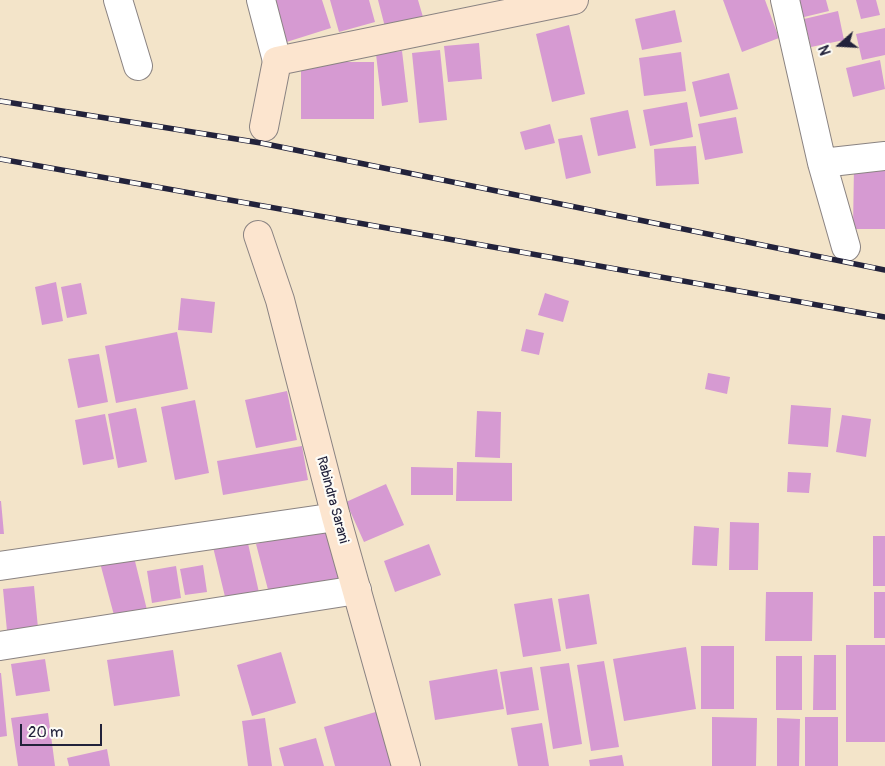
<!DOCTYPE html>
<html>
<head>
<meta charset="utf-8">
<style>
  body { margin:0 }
  #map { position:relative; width:885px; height:766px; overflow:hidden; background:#f3e4c9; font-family:Pangolin,sans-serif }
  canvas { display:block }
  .north { position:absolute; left:815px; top:20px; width:50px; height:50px; -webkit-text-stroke:4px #fdfcf7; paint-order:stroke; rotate:251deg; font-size:14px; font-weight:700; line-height:20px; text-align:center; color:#22223b }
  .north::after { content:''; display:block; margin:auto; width:18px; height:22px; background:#22223b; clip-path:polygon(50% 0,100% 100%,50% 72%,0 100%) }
  .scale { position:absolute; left:20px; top:724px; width:82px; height:22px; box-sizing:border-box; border:2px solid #22223b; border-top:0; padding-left:6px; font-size:15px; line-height:18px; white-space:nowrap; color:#22223b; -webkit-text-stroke:4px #fdfcf7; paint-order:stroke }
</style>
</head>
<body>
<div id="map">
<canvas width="885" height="766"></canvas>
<div class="north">N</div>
<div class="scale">20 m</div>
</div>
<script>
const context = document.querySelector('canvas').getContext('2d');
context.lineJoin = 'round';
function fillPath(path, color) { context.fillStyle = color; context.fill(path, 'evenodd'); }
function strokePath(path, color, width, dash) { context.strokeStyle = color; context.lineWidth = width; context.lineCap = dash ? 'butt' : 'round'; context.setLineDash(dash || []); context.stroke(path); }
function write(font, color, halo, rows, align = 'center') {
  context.font = font + ' Pangolin,sans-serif'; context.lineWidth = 4.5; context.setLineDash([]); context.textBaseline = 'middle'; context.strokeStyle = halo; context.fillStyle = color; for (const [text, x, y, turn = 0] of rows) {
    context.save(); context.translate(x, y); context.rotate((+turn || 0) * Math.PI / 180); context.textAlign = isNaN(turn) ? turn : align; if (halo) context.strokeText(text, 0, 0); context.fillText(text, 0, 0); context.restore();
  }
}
const building = new Path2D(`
  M263 0H322L331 28 277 45Z
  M330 0H369L375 22 339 32Z
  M378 0H418L423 17 385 27Z
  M723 0H765L779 38 742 52Z
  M796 0H826L829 11 800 18Z
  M856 0H876L880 15 861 19Z
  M675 10 682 42 642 50 635 19Z
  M838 11 844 40 811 47 804 19Z
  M569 25 585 94 552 102 536 34Z
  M885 28V55L862 60 856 34Z
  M479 43 482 79 448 82 444 46Z
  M440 50 447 120 419 123 412 53Z
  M402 51 408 102 382 106 376 54Z
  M681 52 686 91 644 96 639 58Z
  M880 60 885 89 853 97 846 68Z
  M301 62H374V119H301Z
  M729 73 738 109 700 117 692 82Z
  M687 102 693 137 650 146 643 110Z
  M628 110 636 148 598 156 590 118Z
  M736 117 743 153 705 160 698 124Z
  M550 124 555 143 525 150 520 132Z
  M582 135 591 173 566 179 558 139Z
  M696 146 699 184 656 186 654 149Z
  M854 166H885V229H853Z
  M56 282 63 321 42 325 35 287Z
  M81 283 87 314 67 318 61 287Z
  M545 293 569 301 563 322 538 315Z
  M181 298 215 302 212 333 178 330Z
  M526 329 544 333 539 355 521 351Z
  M177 332 188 389 116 403 105 346Z
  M99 354 108 402 78 408 68 359Z
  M708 373 730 377 727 394 705 389Z
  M287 391 297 440 256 448 245 400Z
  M195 400 209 473 175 480 161 407Z
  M791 405 831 408 828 447 788 444Z
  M136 408 147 462 118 468 108 414Z
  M477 411 501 412 500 458 475 457Z
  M105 414 114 459 83 465 75 420Z
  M842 415 871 419 866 457 836 452Z
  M302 446 308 480 223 495 217 461Z
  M457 462 512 463V501H456Z
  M411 467 453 468V495H411Z
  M788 472 811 473 809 493 787 492Z
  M386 484 404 525 364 542 346 502Z
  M0 501H1L4 534H0Z
  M730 522 759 523 758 570H729Z
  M326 525 341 582 271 601 256 544Z
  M694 526 719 528 717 566 692 565Z
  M873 536H885V586H873Z
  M247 539 260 597 227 605 213 547Z
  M429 544 441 575 395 592 384 561Z
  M133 553 148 614 115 619 99 559Z
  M203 565 207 592 185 595 180 569Z
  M176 566 181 598 152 603 147 571Z
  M34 586 38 628 7 631 3 589Z
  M766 592H813L812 641H765Z
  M874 592H885V638H874Z
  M589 594 597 644 566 649 558 599Z
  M552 598 561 651 523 657 514 604Z
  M846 645H885V742H846Z
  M701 646H734V709H701Z
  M686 647 696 709 624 721 613 659Z
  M173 650 180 696 114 706 107 660Z
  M281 652 296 703 252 716 237 665Z
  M814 655H836V710H813Z
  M776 656H802V710H776Z
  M45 659 50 691 16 696 11 664Z
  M604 661 619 747 591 751 577 665Z
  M569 663 582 744 553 749 540 667Z
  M532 667 539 710 507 715 500 672Z
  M497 669 504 709 435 720 429 681Z
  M0 673H1L7 736 0 737Z
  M379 711 395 766H335L324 727Z
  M48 713 55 766H18L11 718Z
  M712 717 757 718 756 766H712Z
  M805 717H838V766H805Z
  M265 718 272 766H248L242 721Z
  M777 718 800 719 799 766H777Z
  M542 723 549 766H518L511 728Z
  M316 738 324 766H284L279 748Z
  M107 749 110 766H69L67 758Z
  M622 755 624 766H590L589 760Z`);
const street = new Path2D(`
  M118 0 138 66
  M261 0 277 61
  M785 0 822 163 846 247
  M822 163 885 156
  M0 566 336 517
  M0 646 357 590`);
const secondary = new Path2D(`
  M264 127 277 61 574 0
  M258 235 280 300 336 517 406 766`);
const rail = new Path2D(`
  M0 101 261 143 885 270
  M0 159 885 317`);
const streetNames = [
  ["Rabindra Sarani",332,500,75]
];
fillPath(building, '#d69ad2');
strokePath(street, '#8a8382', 30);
strokePath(secondary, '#8a8382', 30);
strokePath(street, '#fff', 28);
strokePath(secondary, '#fce5cf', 28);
strokePath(rail, '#22223b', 5.5);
strokePath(rail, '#fdfcf7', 4, [11]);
write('14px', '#22223b', '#fdfcf7', streetNames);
</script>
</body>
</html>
